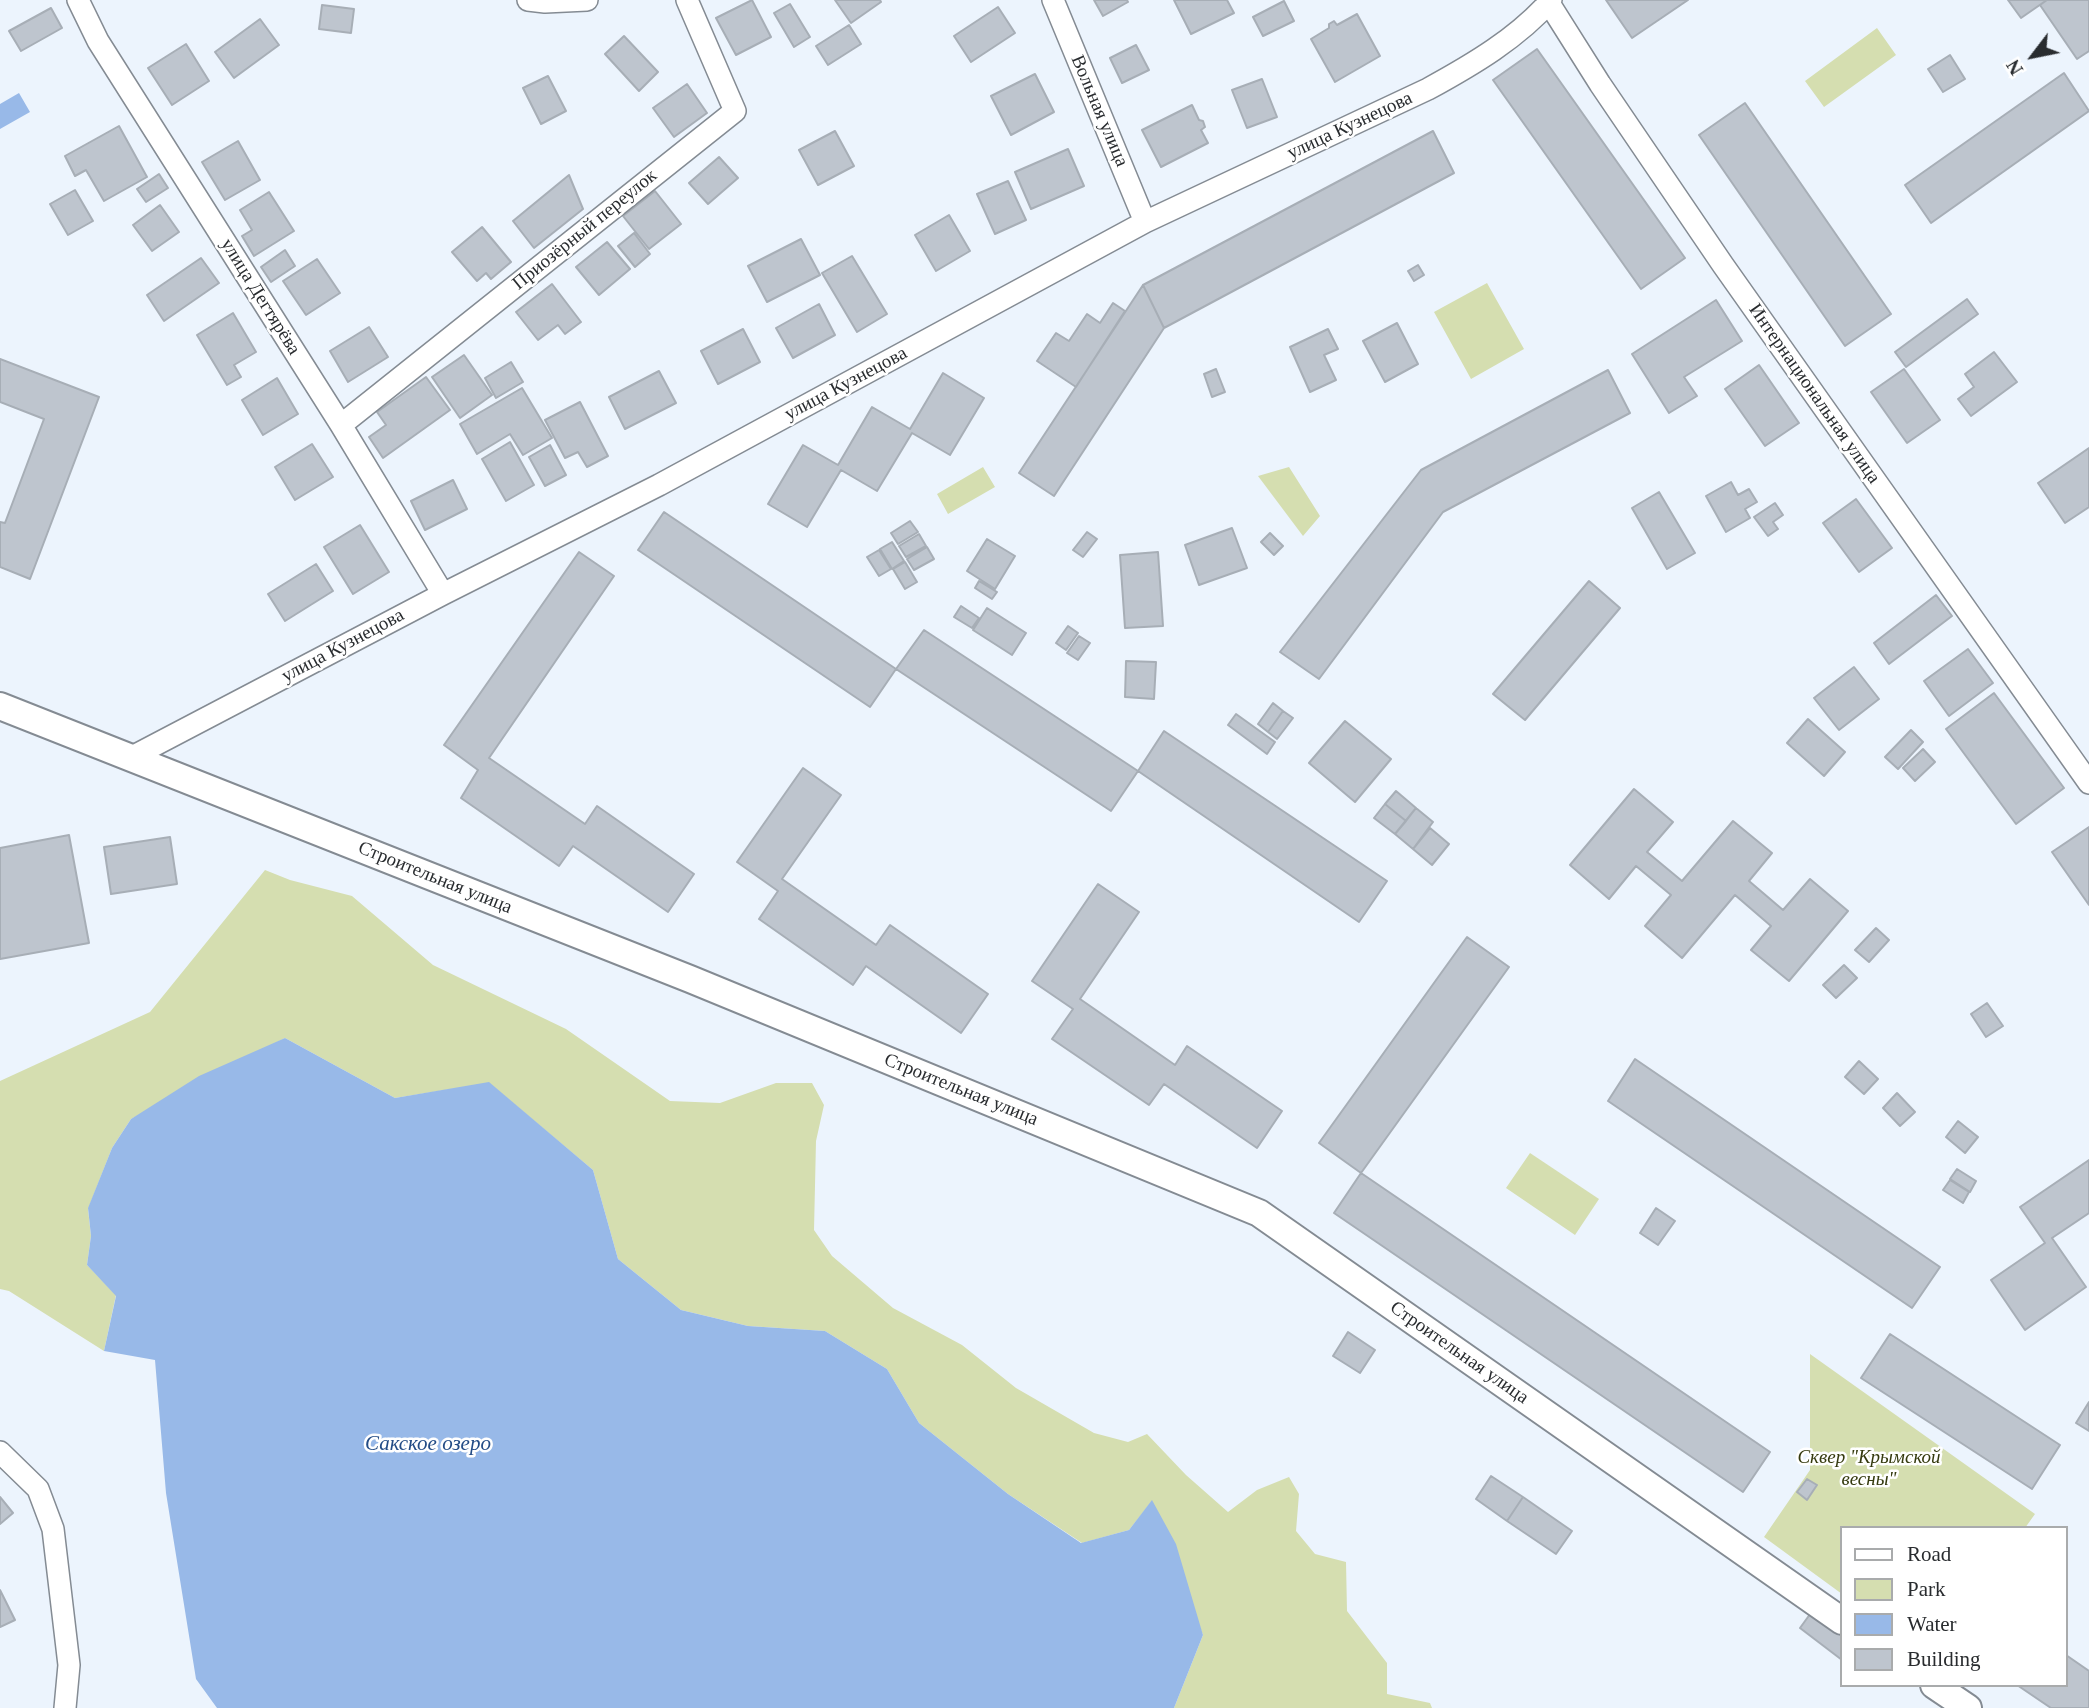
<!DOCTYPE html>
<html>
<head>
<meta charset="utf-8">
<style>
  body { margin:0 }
  #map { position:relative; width:2089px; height:1708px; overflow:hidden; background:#ecf4fd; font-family:"Times New Roman",serif }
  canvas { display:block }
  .legend { position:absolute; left:1840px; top:1526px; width:228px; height:161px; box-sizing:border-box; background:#fff; border:2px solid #a9abac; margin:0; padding:9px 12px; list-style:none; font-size:21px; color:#292c2f }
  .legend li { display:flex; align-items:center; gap:14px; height:35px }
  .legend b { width:35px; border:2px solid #a9abac }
  .north { position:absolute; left:1998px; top:21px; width:70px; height:70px; -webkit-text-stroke:5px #fff; paint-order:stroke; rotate:238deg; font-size:19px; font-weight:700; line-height:28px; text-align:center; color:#292c2f }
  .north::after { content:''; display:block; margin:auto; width:24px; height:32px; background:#292c2f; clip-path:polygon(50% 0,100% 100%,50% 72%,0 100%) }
</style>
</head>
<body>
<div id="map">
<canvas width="2089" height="1708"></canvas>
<ul class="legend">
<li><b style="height:9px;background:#fff"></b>Road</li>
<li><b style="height:19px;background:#d5deb0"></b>Park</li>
<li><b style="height:19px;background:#98b9e8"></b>Water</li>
<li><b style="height:19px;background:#bec5ce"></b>Building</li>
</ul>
<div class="north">N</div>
</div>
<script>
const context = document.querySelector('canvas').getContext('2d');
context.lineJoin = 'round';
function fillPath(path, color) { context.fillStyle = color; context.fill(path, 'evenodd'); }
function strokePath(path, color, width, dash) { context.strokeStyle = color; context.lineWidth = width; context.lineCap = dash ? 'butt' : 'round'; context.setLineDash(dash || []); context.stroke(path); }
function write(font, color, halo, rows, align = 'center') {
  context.font = font + ' "Times New Roman",serif'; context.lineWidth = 5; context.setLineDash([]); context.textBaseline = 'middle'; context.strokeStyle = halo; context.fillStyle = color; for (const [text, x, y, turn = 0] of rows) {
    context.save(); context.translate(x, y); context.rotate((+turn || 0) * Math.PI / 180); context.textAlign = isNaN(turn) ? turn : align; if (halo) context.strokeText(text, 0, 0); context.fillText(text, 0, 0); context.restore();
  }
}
const green = new Path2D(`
  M1877 28 1896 55 1824 107 1805 81Z
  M1487 283 1524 349 1471 379 1434 312Z
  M983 467 995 487 948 514 937 494Z
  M1289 467 1320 516 1303 536 1258 476Z
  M265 870 290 880 352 896 433 965 566 1029 670 1101 720 1103 776 1083H812L824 1105 816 1141 814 1230 832 1256 893 1308 962 1345 1016 1388 1094 1433 1128 1442 1147 1434 1186 1475 1228 1512 1257 1490 1289 1477 1299 1494 1296 1531 1315 1554 1346 1562 1347 1611 1387 1663V1694L1430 1703 1432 1708H1174L1203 1635 1152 1501 1129 1530 1082 1543 1008 1494 919 1423 887 1369 825 1331 748 1326 681 1310 618 1259 593 1170 489 1083 395 1098 285 1038 131 1119 112 1148 88 1209 91 1236 87 1265 116 1295 104 1351 9 1291 0 1289V1081L150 1012Z
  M1530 1153 1599 1199 1575 1235 1506 1188Z
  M1810 1354 2035 1514 2025 1528H1842V1594L1764 1537 1810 1470Z`);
const water = new Path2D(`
  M19 93 30 112 0 129V104Z
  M285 1038 395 1098 489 1082 593 1170 618 1259 681 1310 748 1326 825 1331 887 1369 919 1423 1008 1494 1081 1543 1129 1530 1152 1500 1176 1544 1203 1635 1174 1708H217L196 1679 166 1493 155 1360 104 1351 116 1296 87 1265 91 1236 88 1208 112 1148 131 1119 199 1076Z`);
const building = new Path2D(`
  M752 0 771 37 736 55 716 18Z
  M835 0H880L881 2 851 23Z
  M1094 0H1127L1128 2 1103 16Z
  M1174 0H1227L1234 13 1191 34Z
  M1606 0H1688L1632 38Z
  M2008 0H2047L2021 18Z
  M2047 0H2089V51L2077 59 2040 5Z
  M1284 1 1294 21 1263 36 1253 17Z
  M790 4 810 37 794 47 774 13Z
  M322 5 354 9 351 33 319 29Z
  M998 7 1015 33 971 62 954 36Z
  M51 8 62 28 21 51 9 31Z
  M1357 14 1380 56 1335 82 1311 39 1329 28V24L1334 21 1337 25Z
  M260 19 279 45 234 78 215 52Z
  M849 25 861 44 828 65 816 46Z
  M624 36 658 72 639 91 605 54Z
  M186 44 209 81 172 105 148 68Z
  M1136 45 1149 70 1122 83 1110 58Z
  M1537 49 1685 258 1641 289 1493 80Z
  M1950 55 1965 79 1943 92 1928 69Z
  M2064 73 2089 111 1931 223 1905 185Z
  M1035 74 1054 112 1011 135 991 96Z
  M548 76 566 111 541 124 523 88Z
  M1262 79 1277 117 1247 128 1232 90Z
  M687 84 707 113 674 137 653 108Z
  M1745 103 1891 314 1845 346 1699 135Z
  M1192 105 1199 120 1203 121 1205 127 1201 130 1208 143 1161 167 1142 130Z
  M119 126 147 177 104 201 86 170 75 176 65 156Z
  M835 131 854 166 818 185 799 150Z
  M1433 131 1454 173 1164 328 1143 285Z
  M238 141 260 180 225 200 202 162Z
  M1068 149 1084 186 1031 209 1015 172Z
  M719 157 738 178 708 204 689 183Z
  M159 174 168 188 146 202 137 189Z
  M569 175 583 209 534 248 513 221Z
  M1008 181 1026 220 995 234 977 194Z
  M75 190 93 221 68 235 50 204Z
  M655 191 681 224 649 249 623 216Z
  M269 192 294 231 254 256 242 236 252 230 240 210Z
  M160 205 179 232 152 251 133 225Z
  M949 215 970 251 936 271 915 235Z
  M482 227 511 262 491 279 486 273 477 281 452 252Z
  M634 233 650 254 635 267 618 246Z
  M801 239 820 275 767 302 748 266Z
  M607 242 630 269 599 295 576 267Z
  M285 250 295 266 271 282 261 267Z
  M852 256 887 314 857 332 822 273Z
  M201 258 219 283 164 321 147 295Z
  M317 259 340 293 306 315 283 281Z
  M1418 265 1424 275 1414 281 1408 271Z
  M552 284 581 322 565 334 558 325 538 340 516 312Z
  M1143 285 1164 328 1054 496 1019 473Z
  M1967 299 1978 314 1906 367 1895 352Z
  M1716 300 1742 341 1684 377 1697 396 1669 413 1632 354Z
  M1113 303 1125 311 1076 387 1037 361 1056 333 1069 341 1087 314 1100 323Z
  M819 304 835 335 793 358 776 328Z
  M233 313 256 352 234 365 241 377 227 385 197 335Z
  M1397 323 1418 364 1385 382 1363 341Z
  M369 327 388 357 348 382 330 351Z
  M743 329 760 362 718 384 701 351Z
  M1328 329 1338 349 1324 355 1336 380 1310 392 1290 347Z
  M1994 352 2017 382 1971 416 1958 399 1974 387 1965 374Z
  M464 355 492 395 460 418 432 377Z
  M0 359 99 397 30 579 0 567V522L5 523 44 419 0 402Z
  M511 362 523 382 496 398 485 378Z
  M1759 365 1799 423 1765 446 1725 389Z
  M1216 369 1225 392 1212 397 1204 374Z
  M1904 369 1940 420 1907 443 1871 392Z
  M1608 370 1630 413 1443 512 1319 679 1280 652 1421 470Z
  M659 371 676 403 625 429 609 397Z
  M943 373 984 398 950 455 912 433 877 491 841 470 807 527 768 504 803 445 838 465 872 407 910 429Z
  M426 377 450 410 383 458 369 437 386 425 377 412Z
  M277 378 298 414 263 435 242 400Z
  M522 388 552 438 523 455 510 434 477 454 460 424Z
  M580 402 608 456 587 467 578 452 565 458 545 420Z
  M510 442 534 485 506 501 482 459Z
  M312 444 333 477 295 500 275 467Z
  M550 445 566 475 545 486 529 457Z
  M2089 448V507L2065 523 2038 483Z
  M453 480 467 509 425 530 411 501Z
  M1731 482 1738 495 1749 489 1757 502 1745 509 1750 518 1726 532 1706 496Z
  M1659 492 1695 553 1667 569 1632 508Z
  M1856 499 1892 548 1859 572 1823 523Z
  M1775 503 1783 515 1773 522 1778 529 1768 536 1754 517Z
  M664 512 896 669 870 707 638 550Z
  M910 521 918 532 898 544 891 533Z
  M360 525 389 572 353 594 324 547Z
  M1232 528 1247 568 1199 585 1185 545Z
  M1087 532 1097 539 1083 557 1073 550Z
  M1270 533 1283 546 1274 555 1261 542Z
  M919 534 926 546 906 557 899 546Z
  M987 539 1015 556 995 589 967 571Z
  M892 542 904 561 892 569 880 549Z
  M927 547 934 559 914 570 907 559Z
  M879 550 891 569 879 576 867 557Z
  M579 552 614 576 489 758 585 824 597 806 694 874 668 912 573 846 559 866 461 798 478 770 444 745Z
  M1158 552 1163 626 1125 628 1120 555Z
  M905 562 917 582 905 589 893 569Z
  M316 564 333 591 285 621 268 594Z
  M979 581 997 592 992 599 975 588Z
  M1589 581 1620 608 1525 720 1493 694Z
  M1936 595 1952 616 1889 664 1874 643Z
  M961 606 979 618 972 628 954 617Z
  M987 608 1026 633 1012 655 973 630Z
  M1068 626 1078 633 1066 650 1056 643Z
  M924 630 1138 771 1111 811 896 669Z
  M1079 636 1090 643 1078 660 1067 653Z
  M1968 649 1993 683 1949 716 1924 681Z
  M1126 661 1156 662 1154 699 1125 697Z
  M1854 667 1879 699 1839 730 1814 698Z
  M1994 693 2064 788 2016 824 1946 729Z
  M1273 703 1283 711 1268 732 1258 724Z
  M1283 711 1293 718 1277 739 1268 732Z
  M1236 714 1275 742 1267 754 1228 725Z
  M1808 719 1845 752 1824 776 1787 743Z
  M1345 721 1391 759 1355 802 1309 763Z
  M1911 730 1923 742 1898 769 1885 757Z
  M1164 731 1387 881 1359 922 1138 771Z
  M1923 749 1935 762 1915 781 1903 768Z
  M803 768 841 795 782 879 876 945 890 925 988 994 961 1033 866 966 853 985 759 919 778 891 737 862Z
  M1634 789 1673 822 1647 852 1682 881 1733 821 1772 853 1749 881 1783 910 1810 879 1848 911 1789 981 1751 950 1771 926 1735 895 1682 958 1645 926 1671 895 1636 866 1609 899 1570 865Z
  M1396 791 1416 808 1406 821 1385 804Z
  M1385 804 1406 821 1395 834 1374 818Z
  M1416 808 1433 822 1413 849 1395 834Z
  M2089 827V905L2052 852Z
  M1430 828 1449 844 1432 865 1413 849Z
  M69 835 89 943 0 959V848Z
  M170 837 177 884 111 894 104 847Z
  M1098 884 1139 912 1080 999 1175 1065 1187 1046 1282 1111 1257 1148 1164 1084 1149 1105 1052 1039 1073 1009 1032 981Z
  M1876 928 1889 940 1869 962 1855 950Z
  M1467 937 1509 967 1361 1173 1319 1143Z
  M1844 965 1857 978 1836 998 1823 985Z
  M1987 1003 2003 1026 1986 1037 1971 1014Z
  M1635 1059 1940 1267 1912 1308 1608 1101Z
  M1859 1061 1878 1079 1864 1094 1845 1077Z
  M1897 1093 1915 1112 1900 1126 1883 1108Z
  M1958 1121 1978 1137 1965 1153 1946 1137Z
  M2089 1160V1213L2052 1238 2086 1287 2025 1330 1991 1280 2045 1243 2020 1207Z
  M1957 1169 1976 1181 1970 1192 1950 1179Z
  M1361 1173 1770 1452 1743 1492 1334 1213Z
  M1950 1180 1969 1192 1963 1203 1943 1190Z
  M1656 1208 1675 1221 1658 1245 1640 1233Z
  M1348 1332 1375 1350 1360 1373 1333 1356Z
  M1890 1334 2060 1445 2032 1489 1861 1378Z
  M2089 1402V1431L2076 1423Z
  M1491 1476 1523 1497 1507 1521 1476 1499Z
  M1807 1479 1817 1485 1807 1500 1797 1492Z
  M0 1497 13 1513 0 1524Z
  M1523 1497 1572 1531 1556 1554 1507 1521Z
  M0 1590 15 1620 0 1627Z
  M1813 1610 1842 1632V1660L1800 1628Z
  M2066 1655 2089 1671V1708H2051L2017 1685H2066Z`);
const minor = new Path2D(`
  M78 0 98 41 341 425 443 594
  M528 0 545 2 587 0
  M1053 0 1145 222
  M1547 0 1600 84 1723 265 2089 783
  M341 425 735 111 687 0
  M132 757 443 594 659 485 1145 222 1428 89C1472 65 1518 38 1551 0
  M0 1452 38 1489 53 1529 69 1665 65 1708`);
const tertiary = new Path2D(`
  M0 706 690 979 1259 1213 1842 1621
  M1934 1685 1968 1708`);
const streetNames = [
  ["Вольная улица",1099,111,67],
  ["улица Кузнецова",1350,126,-25],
  ["Приозёрный переулок",585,230,-39],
  ["улица Дегтярёва",260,297,58],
  ["улица Кузнецова",846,384,-28],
  ["Интернациональная улица",1814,394,55],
  ["улица Кузнецова",343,646,-28],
  ["Строительная улица",435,878,22],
  ["Строительная улица",961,1090,22],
  ["Строительная улица",1459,1353,35]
];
const parkNames = [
  ["Сквер \"Крымской",1869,1458],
  ["весны\"",1869,1480]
];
const waterNames = [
  ["Сакское озеро",428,1444]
];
fillPath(green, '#d5deb0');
fillPath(water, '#98b9e8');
fillPath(building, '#bec5ce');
strokePath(building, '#a7aeb6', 2);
strokePath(minor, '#848b93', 24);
strokePath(tertiary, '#848b93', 30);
strokePath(minor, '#fff', 21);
strokePath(tertiary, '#fff', 26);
write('19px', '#292c2f', '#fff', streetNames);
write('italic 19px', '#353a0e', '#fff', parkNames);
write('italic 21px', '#234c86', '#fff', waterNames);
</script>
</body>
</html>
